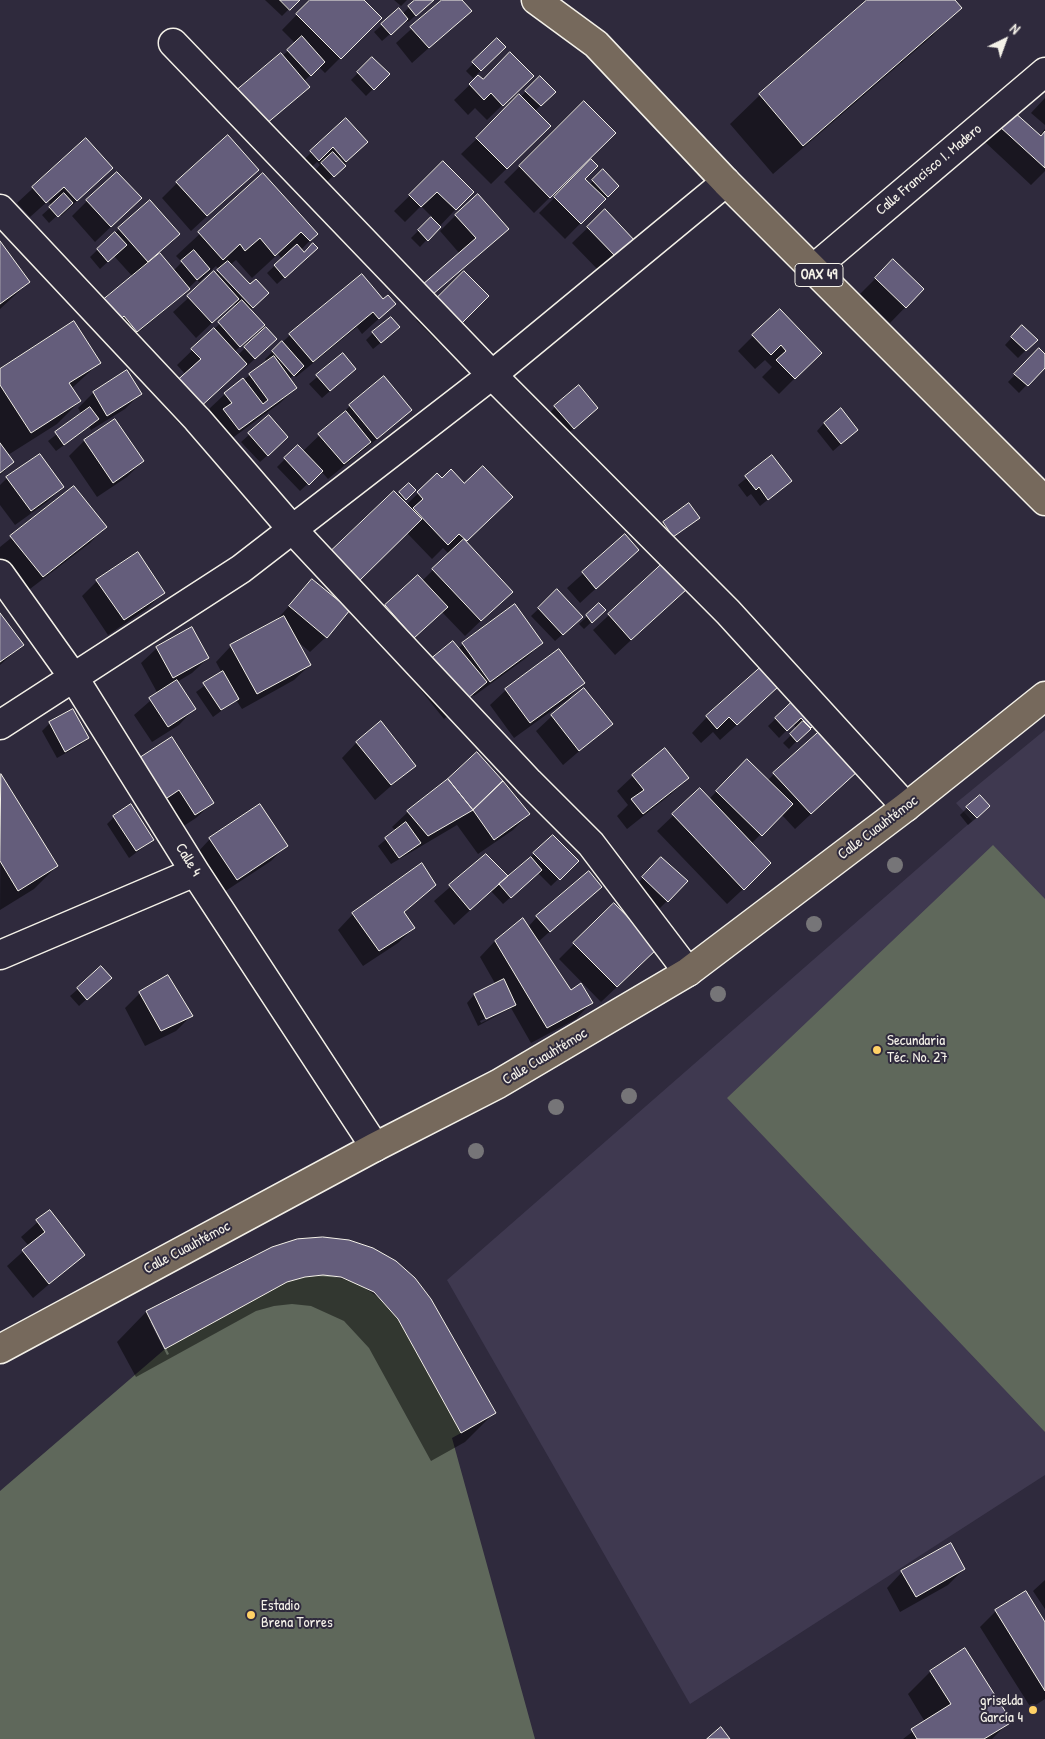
<!DOCTYPE html>
<html>
<head>
<meta charset="utf-8">
<style>
  body { margin:0 }
  #map { position:relative; width:1045px; height:1739px; overflow:hidden; background:#2f2a3d; font-family:"Patrick Hand",sans-serif }
  canvas { display:block }
  .north { position:absolute; left:980px; top:15px; width:50px; height:50px; -webkit-text-stroke:4px #2f2a3d; paint-order:stroke; rotate:42deg; font-size:14px; font-weight:700; line-height:20px; text-align:center; color:#f4f1e8 }
  .north::after { content:''; display:block; margin:auto; width:18px; height:22px; background:#f4f1e8; clip-path:polygon(50% 0,100% 100%,50% 72%,0 100%) }
</style>
</head>
<body>
<div id="map">
<canvas width="1045" height="1739"></canvas>
<div class="north">N</div>
</div>
<script>
const context = document.querySelector('canvas').getContext('2d');
context.lineJoin = 'round';
function fillPath(path, color) { context.fillStyle = color; context.fill(path, 'evenodd'); }
function strokePath(path, color, width, dash) { context.strokeStyle = color; context.lineWidth = width; context.lineCap = dash ? 'butt' : 'round'; context.setLineDash(dash || []); context.stroke(path); }
function write(font, color, halo, rows, align = 'center') {
  context.font = font + ' "Patrick Hand",sans-serif'; context.lineWidth = 4; context.setLineDash([]); context.textBaseline = 'middle'; context.strokeStyle = halo; context.fillStyle = color; for (const [text, x, y, turn = 0] of rows) {
    context.save(); context.translate(x, y); context.rotate((+turn || 0) * Math.PI / 180); context.textAlign = isNaN(turn) ? turn : align; if (halo) context.strokeText(text, 0, 0); context.fillText(text, 0, 0); context.restore();
  }
}
const built = new Path2D(`
  M1045 730V1475L690 1704 447 1280 972 821 956 803Z`);
const green = new Path2D(`
  M993 845 1045 899V1432L727 1098Z
  M323 1275C356 1279 378 1292 398 1319L461 1433 452 1438 535 1739H0V1491L165 1349 287 1282 305 1277Z`);
const shadow = new Path2D(`
  M265 0H298L282 16Z
  M311 0H362L380 18 325 73 319 67 304 81 308 87 250 139 282 56 296 44 282 30Z
  M394 0H407L401 6Z
  M417 0H434L408 22 406 20 382 41 374 32 399 10 402 14Z
  M443 0H460L470 11 412 63 396 43Z
  M869 0H953L960 8 931 37 773 174 730 124 760 95Z
  M497 39 505 47 473 78 466 71Z
  M372 59 388 74 366 96 351 80Z
  M532 76 487 120 475 108 468 115 454 100 478 77 483 81Z
  M540 78 554 92 535 111 550 126 491 184 461 154Z
  M1045 98V125L1031 113Z
  M584 103 615 133 534 213 504 182Z
  M1014 112 1039 136 1045 129V171L1031 185 985 142Z
  M346 120 351 158 326 183 314 171 320 165 317 162 303 175 296 167Z
  M86 139 112 168 61 216 59 214 49 223 42 215 52 206 48 201 30 217 17 203Z
  M591 161 583 179 589 185 603 171 617 186 565 239 539 213Z
  M443 163 472 192 420 247 411 238 432 217 421 206 405 222 394 211Z
  M257 170 191 231 162 198 177 183Z
  M263 175 316 234 301 250 309 255 277 284 267 273 282 259 278 254 252 278 236 260 230 265 249 286 267 293 250 310 256 333 234 352 237 356 245 348 268 347 247 366 245 364 180 424 159 401 186 375 177 365 237 307 233 303 196 338 173 312 219 270 216 266 199 282 197 280 172 304 121 347 108 331 133 277 114 256 100 269 90 257 119 229 153 261 173 271 182 262 176 256Z
  M141 198 95 242 72 216 87 201Z
  M605 211 634 242 602 274 572 243Z
  M456 215 507 229 416 310 460 254 440 231Z
  M0 243 29 282 0 309Z
  M464 273 487 296 439 343 416 320Z
  M362 275 383 301 395 304 362 334 357 327 296 377 294 375 289 379 296 388 280 403 223 445 209 426 216 418 209 409 225 394 267 362 265 359 290 335Z
  M878 276 923 289 890 323 860 294Z
  M373 333 390 335 373 349 366 340Z
  M1015 334 1036 340 1018 358 1005 345Z
  M753 336 820 353 779 394 762 377 772 367 765 360 755 369 738 351Z
  M1039 350 1045 356V366L1019 393 1008 382Z
  M343 355 355 369 322 398 309 384Z
  M99 363 71 389 80 401 57 424 8 455 13 462 0 475V370Z
  M127 372 140 394 125 409 91 430 89 427 56 451 48 441 82 415 78 408 93 393Z
  M350 406 410 410 394 425 328 479 321 471 300 491 277 467 297 447 302 452Z
  M555 407 589 415 566 435 548 415Z
  M269 417 279 445 260 462 241 442Z
  M824 423 849 437 833 451 817 431Z
  M85 440 143 461 127 477 97 497 69 456Z
  M772 457 791 481 760 506 751 494 747 497 738 485Z
  M437 475 496 512 465 542 495 607 465 636 442 612 398 652 370 622 418 576 422 581 449 554 443 548 432 559 407 533 397 496 409 484 414 490 403 501 406 505Z
  M7 478 63 487 47 502 15 525 0 505V485Z
  M74 487 105 527 90 543 26 592 0 559V547Z
  M698 518 665 544 656 530 663 523Z
  M625 536 638 550 580 603 567 588Z
  M663 565 670 604 615 655 593 630Z
  M312 580 326 637 310 652 297 641 310 665 294 680 242 709 236 700 213 717 196 692 222 673 216 662 231 646 274 623Z
  M97 581 163 592 148 608 108 635 82 596Z
  M557 591 574 624 555 641 531 616Z
  M599 605 604 610 584 629 579 624Z
  M0 615 22 645 0 665Z
  M541 643 526 658 474 696 473 695 444 719 412 679 427 663 458 649 463 644Z
  M157 648 208 658 192 673 177 682 194 709 179 725 152 742 134 715 158 694 141 663Z
  M583 683 568 699 514 738 490 705 506 690Z
  M762 702 720 740 713 732 701 743 692 733 707 717Z
  M793 702 813 724 789 749 783 743 797 729 793 724 779 738 768 726Z
  M552 716 611 724 563 765 536 731Z
  M50 723 88 738 80 745 57 758 42 731Z
  M357 742 414 766 375 800 342 758Z
  M747 761 768 780 774 774 841 786 795 829 781 814 751 844 754 879 727 904 657 831 700 790 709 799Z
  M136 762 212 803 196 818 179 829Z
  M1 776 57 866 34 889 0 910Z
  M633 776 687 778 671 794 627 829 617 816 628 805 617 791Z
  M449 780 529 814 513 830 478 854 457 825 391 864 378 846 396 831 392 827 408 812Z
  M967 808 981 814 968 825 960 815Z
  M114 817 153 840 129 858 107 824Z
  M553 837 577 861 551 886 538 873 503 904 491 891 454 925 434 901 486 856 499 886Z
  M210 839 286 846 271 861 221 894 195 855Z
  M654 866 667 901 660 908 636 885Z
  M435 885 404 913 414 928 398 943 363 966 338 930 353 914Z
  M600 887 538 942 570 992 591 1003 576 1019 531 1043 511 1008 478 1026 467 1003 474 995 496 985 480 957 495 941 528 927 537 917ZM507 1008V1010L481 1023 480 1021Z
  M574 944 641 964 601 1002 559 959Z
  M102 985 79 1006 70 996 78 989Z
  M140 993 191 1016 176 1031 145 1046 125 1008Z
  M49 1212 83 1255 33 1298 7 1266 29 1246 21 1237Z
  M323 1238 494 1413 465 1442 431 1461 369 1348 344 1321 311 1306 292 1304 274 1306 256 1311 136 1377 117 1342 146 1312 273 1248ZM317 1273 338 1276 344 1278 316 1276ZM150 1322H153L169 1354 167 1355Z
  M964 1569 948 1585 900 1612 887 1588 902 1572Z
  M1045 1580V1609L1033 1591Z
  M996 1611 1045 1624V1699L1031 1708 980 1627Z
  M930 1672 1010 1721 992 1739H903L925 1722 908 1694Z`);
const building = new Path2D(`
  M280 0H300L290 10Z
  M310 0H364L382 18 341 59 296 14Z
  M415 0H434L416 16 408 6Z
  M442 0H462L472 11 429 48 410 27Z
  M867 0H955L962 8 803 146 759 94Z
  M399 8 408 19 391 35 381 24Z
  M302 36 325 62 311 76 287 50Z
  M497 38 506 47 481 71 472 62Z
  M510 52 534 76 503 106 491 93 484 100 469 84 478 75 483 79Z
  M281 53 310 87 266 124 237 90Z
  M372 57 390 74 374 90 357 72Z
  M540 76 556 92 541 106 525 91Z
  M519 94 551 126 507 169 476 138Z
  M584 101 616 133 550 198 519 166Z
  M1013 111 1041 136 1045 131V168L999 126Z
  M346 118 368 142 346 162 333 147 319 161 310 151Z
  M228 135 259 170 207 216 176 182Z
  M86 138 113 168 77 201 64 187 46 203 32 187Z
  M333 152 346 166 334 177 321 163Z
  M591 159 598 166 585 179 606 199 581 224 554 197Z
  M443 161 474 192 456 210 437 192 421 207 409 195Z
  M603 169 619 186 608 197 592 180Z
  M117 172 142 198 111 227 86 200Z
  M263 173 318 234 310 241 301 232 275 256 260 238 245 251 240 244 223 260 198 232Z
  M64 193 73 203 58 217 49 207Z
  M478 194 509 229 432 295 422 285 476 238 455 215Z
  M150 200 180 234 148 262 118 228Z
  M605 209 636 242 618 259 587 227Z
  M431 217 441 227 428 241 418 230Z
  M115 232 127 245 108 262 97 249Z
  M0 241 30 282 0 304Z
  M313 243 318 248 285 278 274 265 297 244 304 252Z
  M194 250 210 269 197 280 181 261Z
  M160 253 190 289 137 332 124 316 120 320 103 300Z
  M893 259 924 289 906 308 875 278Z
  M228 261 250 284 256 279 269 293 253 308 217 270Z
  M214 271 239 299 212 323 187 296Z
  M464 271 489 296 456 329 431 304Z
  M362 274 383 299 388 295 396 304 379 319 373 312 313 362 289 334Z
  M242 300 265 325 240 347 218 322Z
  M780 309 822 353 795 379 776 360 786 351 781 345 771 355 752 335Z
  M391 317 400 327 381 343 372 332Z
  M74 321 101 363 69 383 81 401 31 433 0 385V369Z
  M1022 325 1038 340 1026 351 1011 337Z
  M266 327 277 339 255 359 244 347Z
  M214 328 247 364 197 410 173 384 201 359 191 349Z
  M282 341 304 366 294 376 272 351Z
  M1039 348 1045 354V368L1028 386 1014 374Z
  M343 353 356 369 330 391 316 375Z
  M274 356 297 388 239 430 223 409 232 403 224 393 243 378 263 404 268 400 249 374Z
  M127 370 142 394 107 416 93 392Z
  M384 376 412 410 377 439 349 405Z
  M579 385 598 408 574 429 554 406Z
  M90 407 99 419 64 445 55 432Z
  M841 408 858 430 841 444 824 423Z
  M346 411 371 442 344 464 318 434Z
  M269 415 288 437 268 456 248 433Z
  M115 419 144 461 113 483 84 440Z
  M0 443 14 462 0 473Z
  M298 445 323 471 309 485 284 458Z
  M40 454 64 487 31 511 6 477Z
  M772 455 792 481 768 500 759 487 756 490 745 476Z
  M483 466 513 497 467 541 459 534 448 545 413 508 423 499 417 492 437 473 442 478 451 469 464 483Z
  M409 483 416 490 406 500 399 492Z
  M74 486 107 527 43 577 10 536Z
  M394 491 422 519 358 582 330 552Z
  M689 503 700 518 673 537 663 522Z
  M625 534 639 550 596 589 582 572Z
  M464 539 513 592 481 621 432 569Z
  M138 552 165 593 124 620 96 580Z
  M663 563 687 589 631 640 608 614Z
  M418 575 448 607 414 638 385 605Z
  M312 579 350 610 327 638 289 606Z
  M557 589 583 617 563 635 538 608Z
  M599 603 606 610 592 623 586 615Z
  M515 604 543 643 490 682 462 643Z
  M0 613 24 645 0 662Z
  M284 616 311 665 257 694 230 645Z
  M192 627 209 658 173 678 156 647Z
  M453 641 487 682 461 704 426 663Z
  M559 649 585 683 530 723 505 689Z
  M761 667 779 686 737 725 729 717 717 729 706 716Z
  M223 671 239 699 221 710 203 683Z
  M177 680 196 709 168 727 149 698Z
  M584 688 613 724 579 751 551 715Z
  M793 701 815 724 811 728 801 718 787 731 775 718Z
  M73 709 89 738 65 752 49 722Z
  M381 721 416 766 391 785 356 742Z
  M803 721 811 729 797 742 790 734Z
  M821 730 858 771 811 814 773 773Z
  M172 737 214 803 195 815 179 790 161 802 135 761Z
  M665 748 689 778 643 814 631 799 644 790 632 775Z
  M477 752 503 781 473 810 448 779Z
  M747 759 793 804 762 836 716 791Z
  M1 774 58 866 18 891 0 861Z
  M448 779 473 810 428 836 407 811Z
  M503 781 530 814 494 840 473 810Z
  M700 788 771 863 744 890 672 814Z
  M980 795 990 806 977 818 966 807Z
  M131 804 154 840 136 851 113 816Z
  M260 804 288 846 237 880 209 838Z
  M406 822 421 843 399 858 385 838Z
  M553 835 579 861 560 880 533 853Z
  M486 854 508 876 470 910 449 885Z
  M531 857 542 870 511 898 499 884Z
  M661 857 688 881 668 902 642 877Z
  M422 863 436 885 404 912 415 928 379 951 352 913Z
  M589 871 602 887 550 932 536 916Z
  M614 903 658 948 617 987 573 943Z
  M523 918 571 990 581 983 593 1003 547 1028 495 941Z
  M101 966 112 978 87 1000 77 988Z
  M168 975 193 1016 161 1031 139 992Z
  M504 979 516 1005 486 1019 474 994Z
  M50 1210 85 1255 49 1284 22 1250 45 1232 36 1220Z
  M323 1237 349 1240 373 1248 396 1261 415 1278 431 1299 496 1413 461 1433 398 1319 374 1292 341 1277 323 1275 305 1277 287 1282 165 1349 146 1311 272 1247 297 1239Z
  M951 1543 965 1569 916 1597 901 1571Z
  M1026 1591 1045 1622V1691L995 1610Z
  M965 1648 1012 1722 984 1739H917L911 1729 951 1704 930 1671Z
  M721 1727 730 1739H707Z`);
const minor = new Path2D(`
  M173 43 492 375 728 612 906 807
  M0 209 197 419 292 529 529 782 591 844 688 972
  M813 269 1045 72
  M0 574 74 678 195 872 375 1147
  M0 725 241 569 492 375 726 182
  M0 955 195 872`);
const major = new Path2D(`
  M536 0 596 44 726 182 1045 501
  M0 1349 375 1147 498 1084 688 972 906 807 1045 696`);
const trees = [
  [895,865],
  [814,924],
  [718,994],
  [629,1096],
  [556,1107],
  [476,1151]
];
const markers = [
  [877,1050,5,"#ffd166"],
  [251,1615,5,"#ffd166"],
  [1033,1710,5,"#ffd166"]
];
const shields = [
  [819,275,48]
];
const shieldNames = [
  ["OAX 49",819,275]
];
const streetNames = [
  ["Calle Francisco I. Madero",929,170,-40],
  ["Calle Cuauhtémoc",878,828,-37],
  ["Calle 4",188,860,58],
  ["Calle Cuauhtémoc",545,1057,-31],
  ["Calle Cuauhtémoc",187,1248,-28]
];
const poiNames = [
  ["Secundaria",887,1041],
  ["Téc. No. 27",887,1058],
  ["Estadio",261,1606],
  ["Brena Torres",261,1623],
  ["griselda",1023,1701,"right"],
  ["García 4",1023,1718,"right"]
];
fillPath(built, '#3f3950');
fillPath(green, '#5f685b');
fillPath(shadow, '#0007');
fillPath(building, '#645d7b');
strokePath(building, '#f4f1e8', 1);
strokePath(minor, '#f4f1e8', 31);
strokePath(major, '#f4f1e8', 31);
strokePath(minor, '#2f2a3d', 28);
strokePath(major, '#76695c', 28);
context.fillStyle = '#767578';
for (const [x, y] of trees) { context.beginPath(); context.arc(x, y, 8, 0, 2 * Math.PI); context.fill(); }
for (const [x, y, r, color] of markers) { const dot = new Path2D(); dot.arc(x, y, r, 0, 2 * Math.PI); context.fillStyle = color; context.fill(dot); strokePath(dot, '#2f2a3d', 2); }
for (const [x, y, w] of shields) { const box = new Path2D(); box.roundRect(x - w / 2, y - 11.5, w, 23, 4); context.fillStyle = '#2f2a3d'; context.fill(box); strokePath(box, '#f4f1e8', 1); }
write('bold 14px', '#f4f1e8', null, shieldNames);
write('15px', '#f4f1e8', '#2f2a3d', streetNames);
write('15px', '#f4f1e8', '#2f2a3d', poiNames, 'left');
</script>
</body>
</html>
